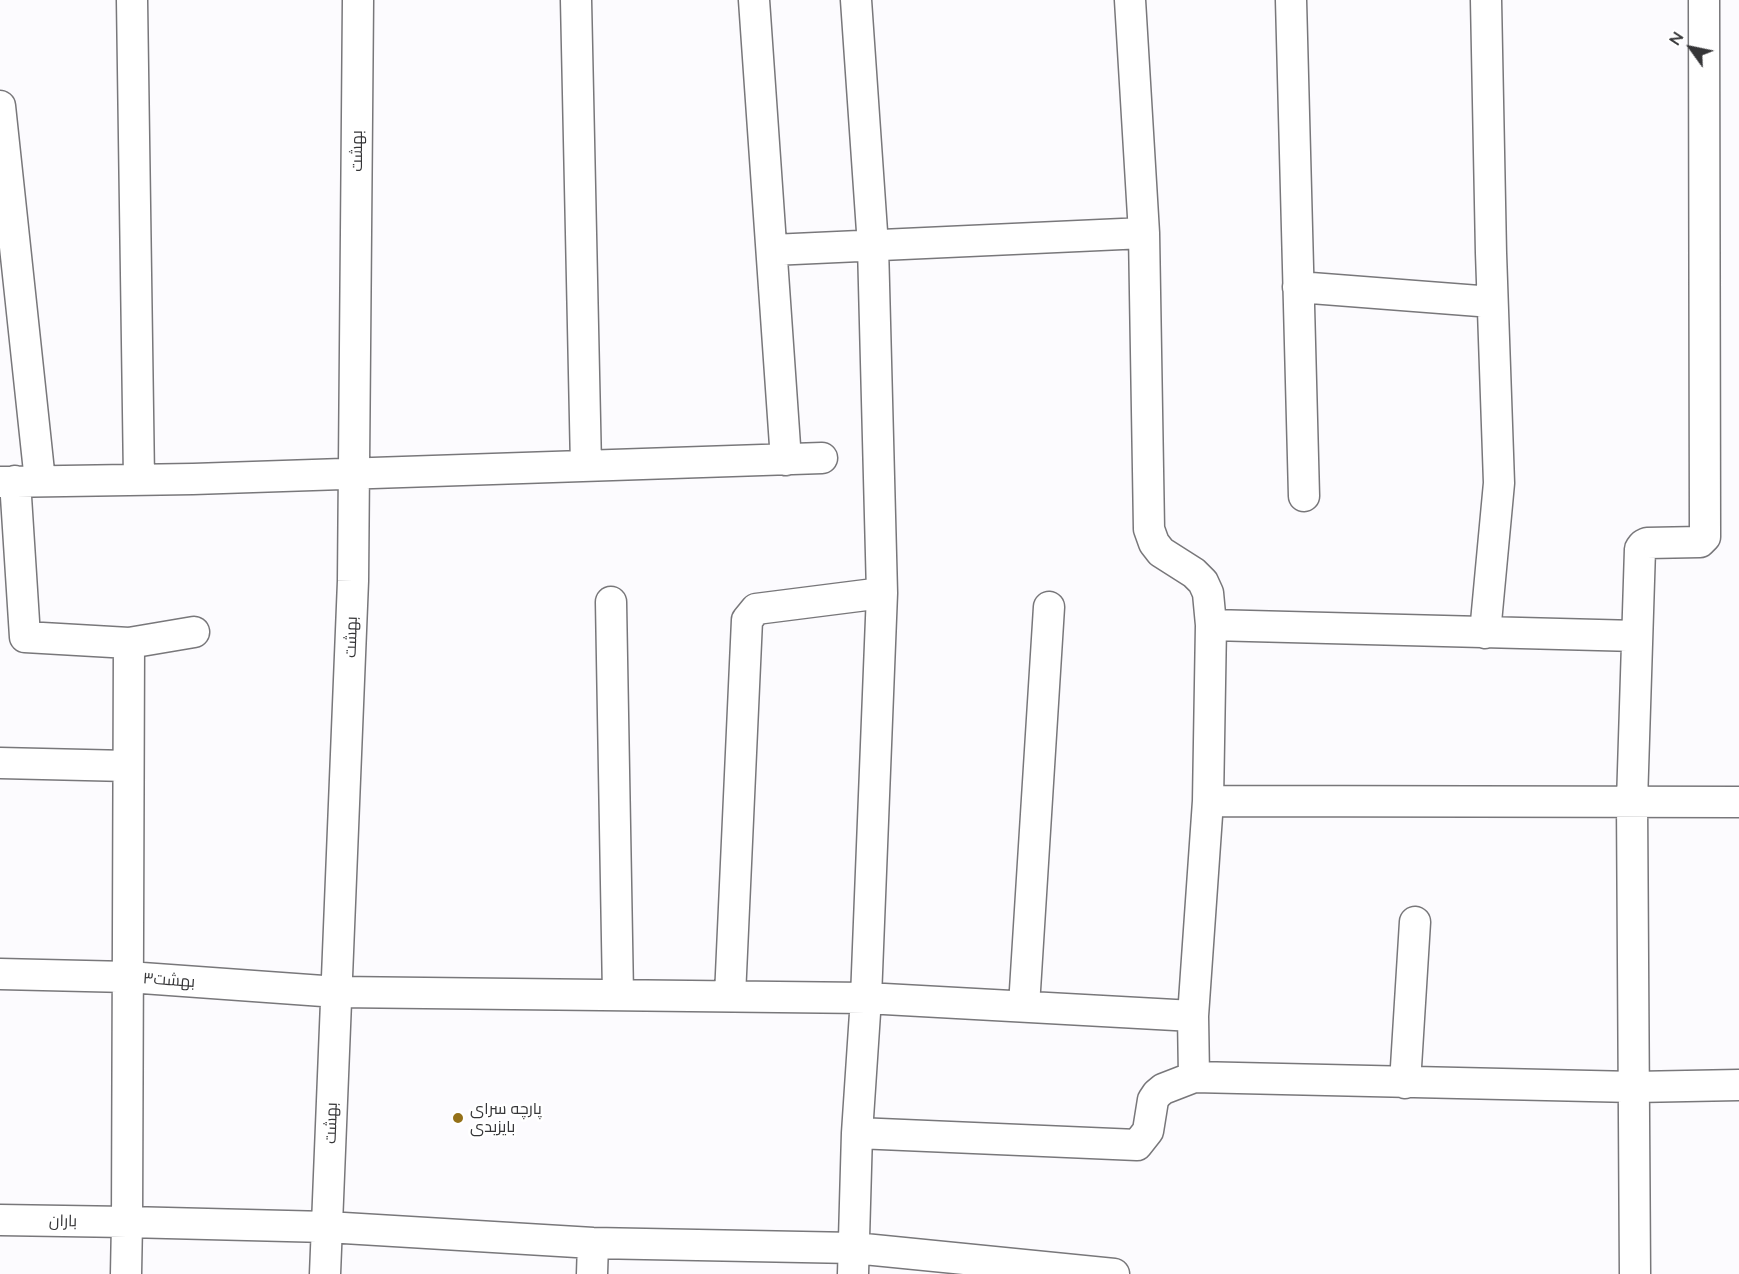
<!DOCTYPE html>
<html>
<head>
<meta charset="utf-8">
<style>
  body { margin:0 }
  #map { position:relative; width:1739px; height:1274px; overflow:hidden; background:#fcfbfe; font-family:Lato,sans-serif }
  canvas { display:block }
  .north { position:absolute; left:1661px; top:18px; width:60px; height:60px; -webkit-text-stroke:4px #fff; paint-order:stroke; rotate:303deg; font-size:16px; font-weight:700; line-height:24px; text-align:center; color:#353537 }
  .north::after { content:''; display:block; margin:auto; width:21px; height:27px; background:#353537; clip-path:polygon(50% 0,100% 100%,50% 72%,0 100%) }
</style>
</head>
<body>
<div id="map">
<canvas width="1739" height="1274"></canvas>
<div class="north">N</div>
</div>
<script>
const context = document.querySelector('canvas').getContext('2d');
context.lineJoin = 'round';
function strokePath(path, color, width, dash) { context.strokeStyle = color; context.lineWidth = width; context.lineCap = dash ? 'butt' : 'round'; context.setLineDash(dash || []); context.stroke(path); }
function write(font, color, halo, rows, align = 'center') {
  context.font = font + ' Lato,Cairo,sans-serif'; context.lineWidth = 5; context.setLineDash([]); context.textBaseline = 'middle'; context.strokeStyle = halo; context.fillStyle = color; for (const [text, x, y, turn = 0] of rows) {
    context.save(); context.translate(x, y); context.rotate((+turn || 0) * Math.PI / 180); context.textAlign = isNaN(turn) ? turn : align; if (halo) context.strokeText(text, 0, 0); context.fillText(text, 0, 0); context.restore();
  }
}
const minor = new Path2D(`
  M132 0 139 479
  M576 0 586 466
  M754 0 786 460
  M1130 0 1144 233 1149 529 1154 543 1161 552 1194 573 1203 582 1208 593 1211 625 1208 801 1193 1016 1194 1077
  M1291 0 1304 496
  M0 106 40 481
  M772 250 1144 233
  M1298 287 1492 302
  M15 481 25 637 129 643 194 632
  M0 482 193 479 822 458
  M611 602 618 995
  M1211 625 1637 636
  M1485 633 1499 483 1491 253 1486 0
  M129 643 127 1222 327 1227 593 1243 854 1248 1114 1274
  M0 763 128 766
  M1208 801 1739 802
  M0 974 128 977 337 992 866 998 1193 1016
  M730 996 747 620 756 609 882 593
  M1024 1006 1049 607
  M1405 1083 1415 922
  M857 1133 1137 1145 1148 1131 1153 1100 1157 1094 1163 1089 1194 1077 1634 1087 1739 1085
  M0 1220 127 1222 126 1274
  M325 1274 353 581 358 0
  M592 1274 593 1243
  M853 1274 857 1133 866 998 882 593 873 246 856 0
  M1635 1274 1632 802 1640 549 1643 545 1647 543 1700 542 1705 537 1704 0`);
const markers = [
  [458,1118,6,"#947018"]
];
const streetNames = [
  ["بهشت",357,151,-90],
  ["بهشت",351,637,-88],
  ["بهشت۳",169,980,4],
  ["بهشت",331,1123,-88],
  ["باران",63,1221,1]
];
const poiNames = [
  ["پارچه سرای",470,1109],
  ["بایزیدی",470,1127]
];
strokePath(minor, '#78777a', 33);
strokePath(minor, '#fff', 30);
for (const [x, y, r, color] of markers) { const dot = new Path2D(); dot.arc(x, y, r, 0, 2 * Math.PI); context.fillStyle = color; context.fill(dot); strokePath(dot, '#fff', 2); }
write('16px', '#353537', '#fff', streetNames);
write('16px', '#353537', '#fff', poiNames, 'left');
</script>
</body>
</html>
